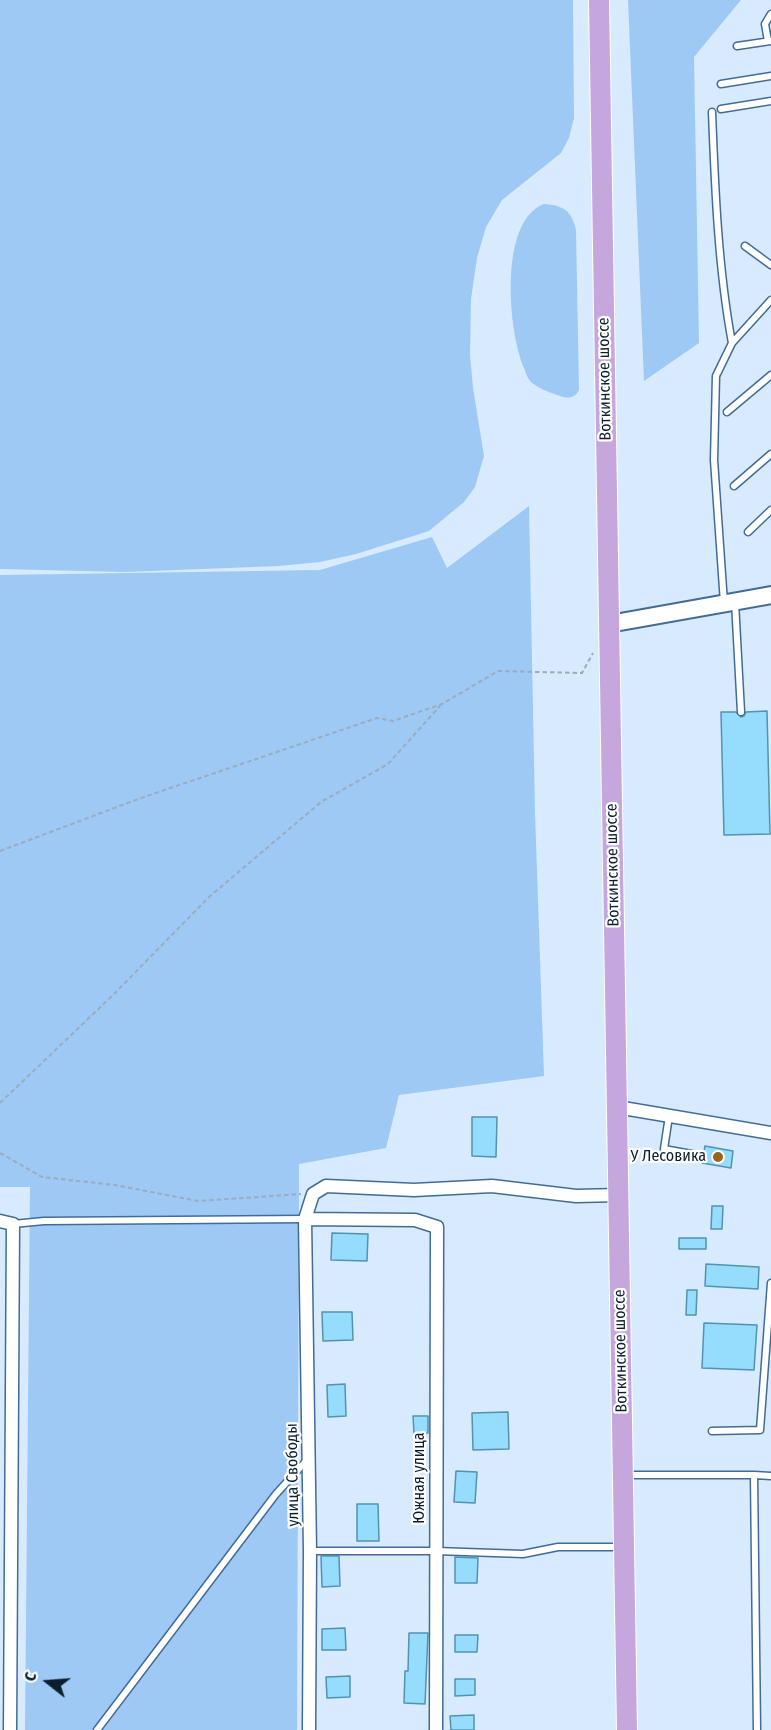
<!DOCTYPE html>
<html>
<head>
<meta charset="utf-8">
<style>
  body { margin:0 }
  #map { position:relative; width:771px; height:1730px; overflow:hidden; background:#d8eafd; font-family:"Fira Sans Condensed",sans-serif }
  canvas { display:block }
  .north { position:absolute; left:18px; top:1652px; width:60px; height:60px; -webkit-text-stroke:4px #fff; paint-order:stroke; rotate:287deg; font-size:16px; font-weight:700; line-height:24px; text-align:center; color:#0c1e2e }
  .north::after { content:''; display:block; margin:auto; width:21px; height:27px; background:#0c1e2e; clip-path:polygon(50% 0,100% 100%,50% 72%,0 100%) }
</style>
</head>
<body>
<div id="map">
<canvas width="771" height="1730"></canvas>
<div class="north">С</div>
</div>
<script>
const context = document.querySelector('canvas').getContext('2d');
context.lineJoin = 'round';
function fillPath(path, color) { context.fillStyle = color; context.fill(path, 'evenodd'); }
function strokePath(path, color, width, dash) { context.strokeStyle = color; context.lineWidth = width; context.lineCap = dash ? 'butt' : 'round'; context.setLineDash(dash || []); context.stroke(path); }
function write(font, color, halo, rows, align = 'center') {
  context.font = font + ' "Fira Sans Condensed",sans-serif'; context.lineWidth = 4.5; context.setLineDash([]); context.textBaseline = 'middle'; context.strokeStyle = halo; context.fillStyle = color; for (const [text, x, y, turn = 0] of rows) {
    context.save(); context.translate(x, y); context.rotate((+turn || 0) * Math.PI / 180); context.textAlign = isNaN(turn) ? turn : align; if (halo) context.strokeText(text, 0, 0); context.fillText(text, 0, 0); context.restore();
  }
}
const green = new Path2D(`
  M0 0H573L574 118 569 138 561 153 502 200 486 227 477 258 471 299 470 355 473 388 484 456 475 487 464 502 429 531 356 554 320 562 279 566 125 572 0 569Z
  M628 0H741L694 57 699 343 644 381Z
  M544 204C563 205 572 211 576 230L579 390C575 398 569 399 560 396 551 393 539 389 531 382 528 379 526 374 525 370 508 334 498 221 544 204Z
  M529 506 535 813 544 1076 399 1095 386 1148 299 1164 297 1730H25L30 1187H0V575L320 570 432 537 447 568Z`);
const building = new Path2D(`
  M767 711 770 834 724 835 721 712H736L741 717 744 716 746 712Z
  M472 1117H497L496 1157 472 1156Z
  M705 1146 733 1151 731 1168 702 1163Z
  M712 1206H723L722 1229H711Z
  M332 1233 368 1234 367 1261 331 1260Z
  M679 1238H706V1249H679Z
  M706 1264 759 1267 758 1289 705 1286Z
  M687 1290H697L696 1315H686Z
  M322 1312H352L353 1340 323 1341Z
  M704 1323 757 1325 754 1370 702 1368Z
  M345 1384 346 1416 328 1417 327 1385Z
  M508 1412 509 1449 473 1450 472 1413Z
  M413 1416H428V1433L414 1434Z
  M456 1471 477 1472 475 1503 454 1502Z
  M357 1504H378L379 1541H357Z
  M321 1556H339L340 1586 322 1587Z
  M455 1557 478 1558 477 1583H455Z
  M345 1628 346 1650H322V1629Z
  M409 1633H428L425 1704 404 1703 405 1671H408Z
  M455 1635H478L477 1652H455Z
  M350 1676V1697L327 1698 326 1677Z
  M455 1679H475V1695L455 1696Z
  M474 1715V1730H451L450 1716Z`);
const path = new Path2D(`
  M0 851 141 798 377 718 393 721 442 704 498 671 582 673 593 653
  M0 1103 113 995 209 897 321 802 388 764 440 706
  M0 1153 42 1177 115 1185 198 1201 301 1194`);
const lane = new Path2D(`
  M768 41 765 24 771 14
  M737 46 771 41
  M721 84 771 76
  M721 109 771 101
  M712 112C715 189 718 267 732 343
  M745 246 771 265
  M727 412 771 375
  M734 486 771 454
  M748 532 771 510
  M735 602 741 712
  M724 603 714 460 716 376 732 343 771 300
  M669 1116 664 1149 697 1155
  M13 1224 44 1221 305 1219
  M712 1431 760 1430 771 1283
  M626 1475H754L757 1730
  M754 1475 771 1476
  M310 1551H436L523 1554 558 1547H621
  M97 1730 276 1494 307 1460`);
const street = new Path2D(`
  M617 1107 771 1133
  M305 1219 415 1220 437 1227 436 1730
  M0 1221 13 1224 10 1730
  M309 1730 310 1551 305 1219 313 1194 326 1186 414 1190 492 1186 576 1196 619 1195`);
const secondary = new Path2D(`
  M609 624 771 595`);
const primary = new Path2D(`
  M599 0 627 1730`);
const markers = [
  [718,1157,6,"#9a641d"]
];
const streetNames = [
  ["Воткинское шоссе",605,379,-91],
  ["Воткинское шоссе",613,865,-91],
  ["Воткинское шоссе",621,1351,-91],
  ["улица Свободы",293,1475,-91],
  ["Южная улица",420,1478,-90]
];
const poiNames = [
  ["У Лесовика",706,1157]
];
fillPath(green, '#9dc9f4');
fillPath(building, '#95dcfd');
strokePath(building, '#5193b1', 1.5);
strokePath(lane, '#426c95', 9);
strokePath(street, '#426c95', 15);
strokePath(secondary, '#426c95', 20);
strokePath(primary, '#fff', 22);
strokePath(path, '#9aacbe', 2, [4.5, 3]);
strokePath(lane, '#fff', 6);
strokePath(street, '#fff', 12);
strokePath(secondary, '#fff', 16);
strokePath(primary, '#c6a7dd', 20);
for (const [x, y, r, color] of markers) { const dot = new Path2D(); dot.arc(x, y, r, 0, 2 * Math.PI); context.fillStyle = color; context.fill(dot); strokePath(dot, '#fff', 2); }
write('16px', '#0c1e2e', '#fff', streetNames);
write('16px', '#0c1e2e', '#fff', poiNames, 'right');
</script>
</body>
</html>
